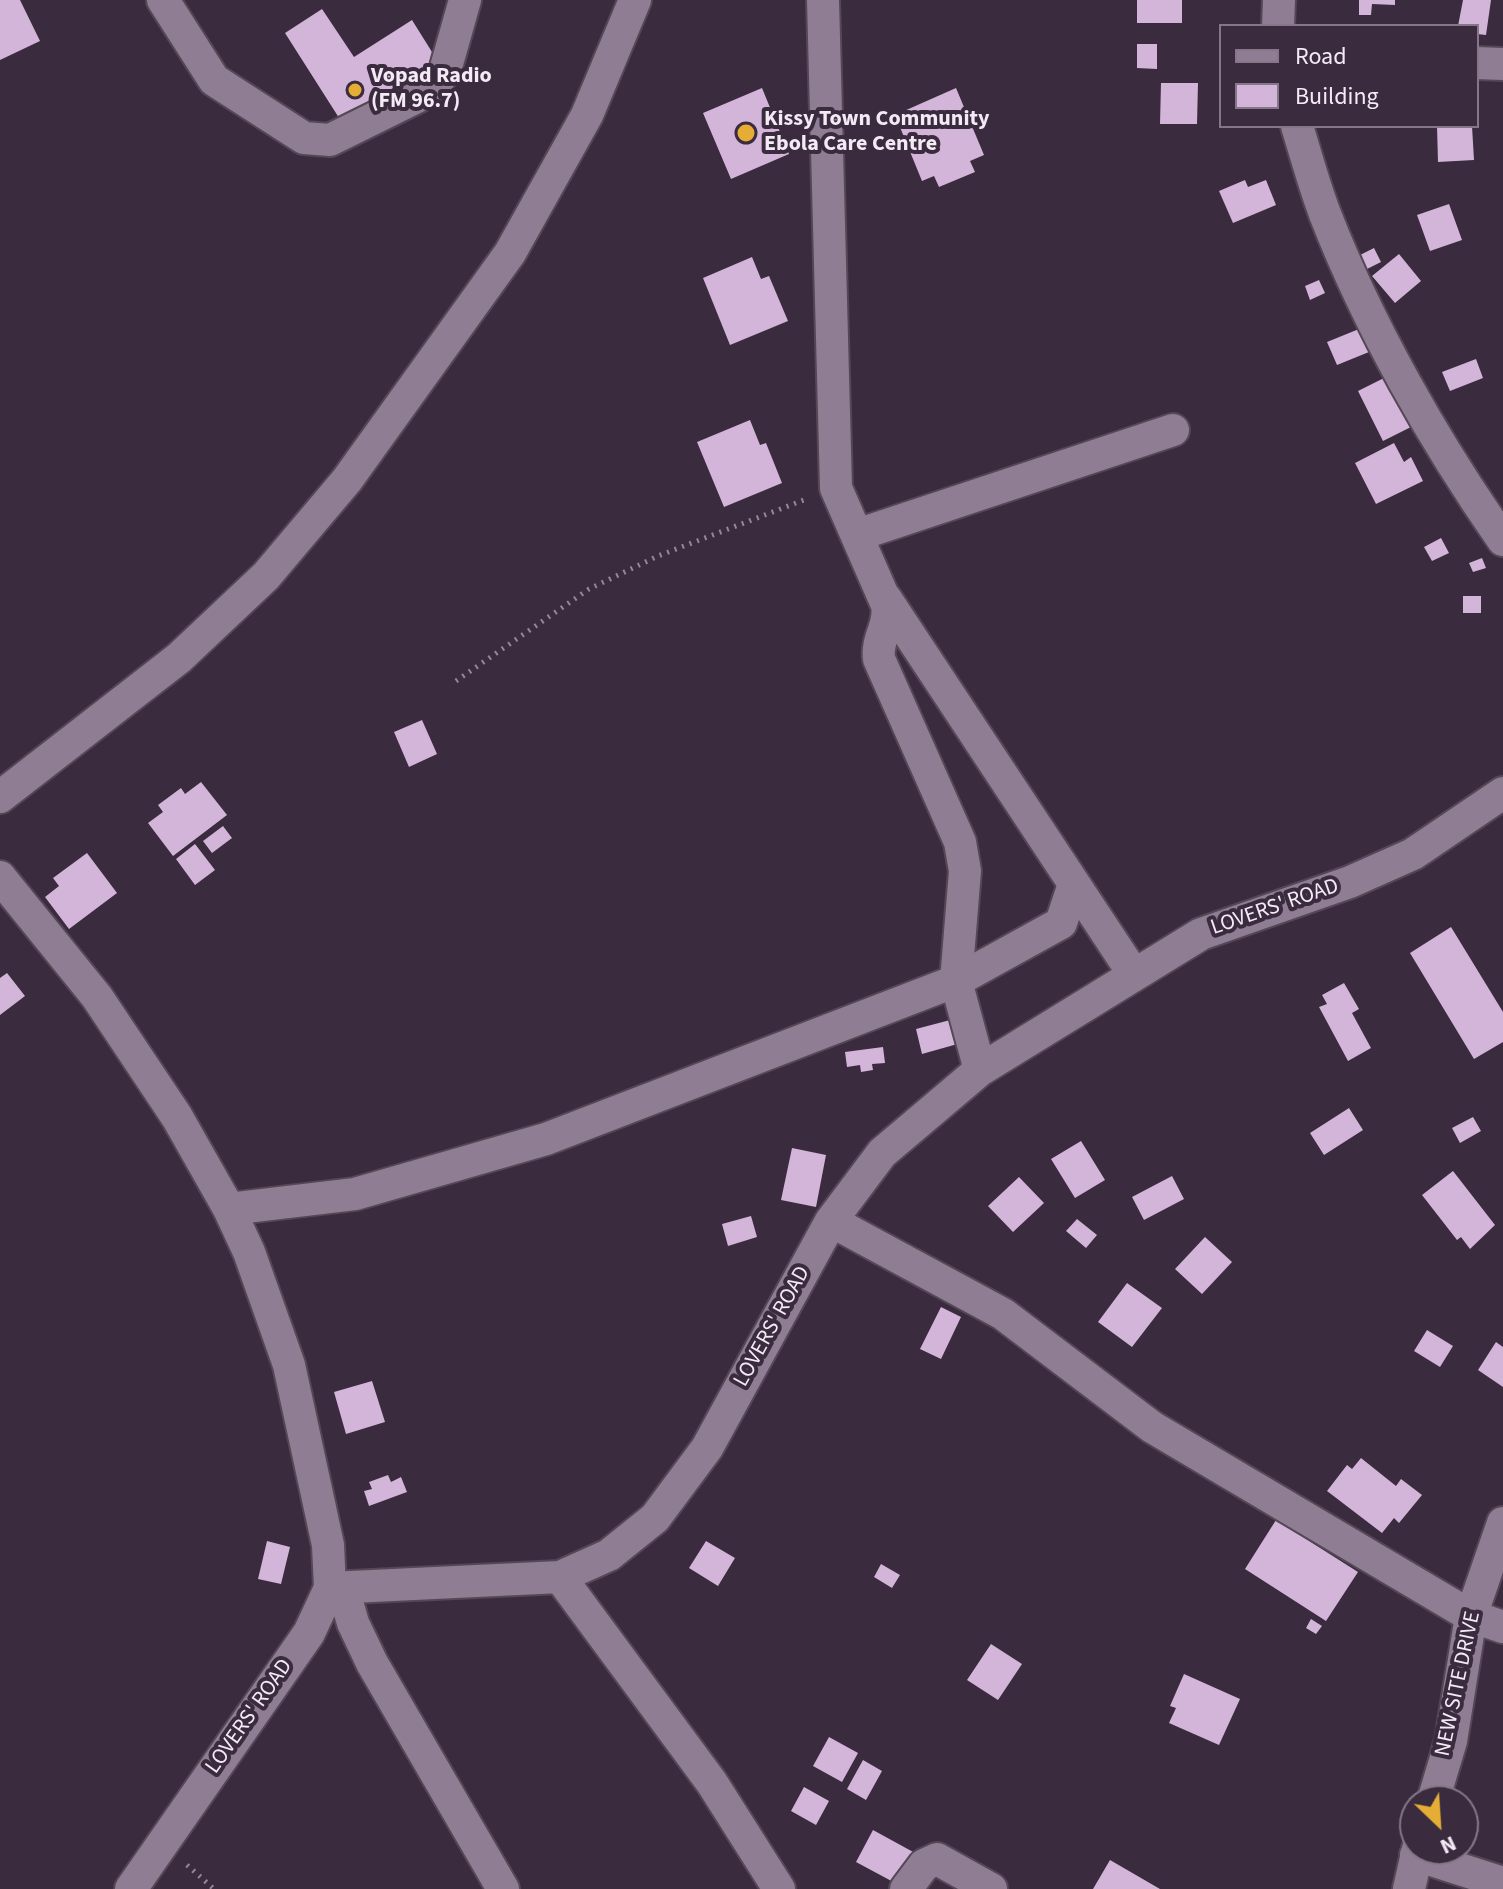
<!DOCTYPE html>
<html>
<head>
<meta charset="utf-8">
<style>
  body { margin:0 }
  #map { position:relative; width:1503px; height:1889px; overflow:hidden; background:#3b2b3e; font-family:"Source Sans 3",sans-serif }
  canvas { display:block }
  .legend { position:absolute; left:1219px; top:24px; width:260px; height:104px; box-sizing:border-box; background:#3b2b3e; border:2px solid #857788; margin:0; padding:10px 14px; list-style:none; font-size:24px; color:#f4eaf6 }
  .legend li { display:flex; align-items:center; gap:16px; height:40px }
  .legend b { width:40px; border:2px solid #857788 }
  .north { position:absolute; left:1399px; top:1785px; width:80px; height:80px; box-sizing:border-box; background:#3b2b3e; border:2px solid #857788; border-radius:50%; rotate:155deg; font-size:22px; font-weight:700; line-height:32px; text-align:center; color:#f4eaf6 }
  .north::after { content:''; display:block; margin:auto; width:28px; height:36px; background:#e5ad35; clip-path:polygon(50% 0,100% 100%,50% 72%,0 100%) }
</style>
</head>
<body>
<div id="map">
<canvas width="1503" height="1889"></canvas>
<ul class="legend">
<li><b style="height:10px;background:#8f7d93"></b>Road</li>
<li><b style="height:22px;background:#d3b5d9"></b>Building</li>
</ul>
<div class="north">N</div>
</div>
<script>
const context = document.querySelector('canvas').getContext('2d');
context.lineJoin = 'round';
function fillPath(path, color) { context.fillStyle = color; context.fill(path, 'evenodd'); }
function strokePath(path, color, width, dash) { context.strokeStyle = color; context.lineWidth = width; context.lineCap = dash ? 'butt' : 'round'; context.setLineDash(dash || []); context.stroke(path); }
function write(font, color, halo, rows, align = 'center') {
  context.font = font + ' "Source Sans 3",sans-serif'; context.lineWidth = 8; context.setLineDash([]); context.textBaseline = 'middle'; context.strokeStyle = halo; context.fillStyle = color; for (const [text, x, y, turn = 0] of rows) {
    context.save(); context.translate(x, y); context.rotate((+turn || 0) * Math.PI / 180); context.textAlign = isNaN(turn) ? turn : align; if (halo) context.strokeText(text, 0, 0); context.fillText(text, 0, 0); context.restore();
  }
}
const building = new Path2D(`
  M0 0H20L40 41 0 60Z
  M1137 0H1182V23H1137Z
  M1359 0H1395V5L1372 4 1371 15H1359Z
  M1463 0H1491L1486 35 1477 34V26H1458Z
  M322 9 354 57 412 20 437 60 341 121 285 33Z
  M1137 44H1157V69L1137 68Z
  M1161 83H1198L1197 124H1160Z
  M762 88 789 154 731 179 703 113Z
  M956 88 984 155 970 161 975 172 939 187 934 176 922 181 895 115Z
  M1437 126H1472L1474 160 1438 162Z
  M1245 180 1248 187 1266 180 1276 205 1233 223 1219 191Z
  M1449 204 1462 240 1430 251 1417 215Z
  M1374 248 1381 262 1367 269 1360 255Z
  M1399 254 1421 281 1395 303 1372 276Z
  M752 257 761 279 769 276 788 321 730 345 703 278Z
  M1319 280 1325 293 1310 300 1305 286Z
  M1359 329 1369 352 1337 365 1327 342Z
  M1476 359 1483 378 1450 391 1442 372Z
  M1394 373 1419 423 1383 441 1358 391Z
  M750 420 760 445 766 443 782 483 724 507 697 442Z
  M1394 443 1404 462 1411 457 1423 481 1376 504 1355 463Z
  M1441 538 1449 553 1432 561 1424 547Z
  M1482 558 1486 568 1473 572 1469 563Z
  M1463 596H1481V613H1463Z
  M422 720 437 754 409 767 394 732Z
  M201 782 227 815 173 856 148 823 163 812 158 805 181 788 185 794Z
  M223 826 232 838 212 853 203 841Z
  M195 844 215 870 195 885 176 859Z
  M87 853 117 893 69 929 45 897 59 886 53 878Z
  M1451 927 1503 1012V1042L1474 1059 1410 953Z
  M7 973 25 996 0 1015V978Z
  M1344 983 1359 1009 1352 1013 1371 1048 1348 1061 1319 1007 1327 1004 1322 995Z
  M954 1019 961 1043 922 1054 916 1029Z
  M883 1047 885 1063 872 1064 873 1070 861 1072 860 1065 847 1067 845 1052Z
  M1349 1108 1363 1130 1324 1155 1310 1133Z
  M1473 1117 1481 1131 1460 1143 1452 1128Z
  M1081 1141 1105 1180 1075 1198 1051 1159Z
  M792 1148 826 1155 816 1207 781 1200Z
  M1453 1171 1495 1225 1470 1249 1461 1237 1457 1240 1422 1195Z
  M1172 1176 1184 1199 1144 1220 1132 1197Z
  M1019 1177 1044 1203 1013 1232 988 1206Z
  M751 1216 757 1237 728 1246 722 1224Z
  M1077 1219 1097 1235 1086 1248 1066 1231Z
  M1205 1237 1232 1262 1202 1294 1175 1269Z
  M1127 1283 1162 1308 1132 1347 1098 1322Z
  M941 1307 961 1317 941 1359 920 1349Z
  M1427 1330 1453 1346 1440 1367 1414 1351Z
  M1496 1342 1503 1347V1387L1478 1370Z
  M372 1381 385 1422 346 1434 334 1392Z
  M1361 1458 1396 1486 1401 1479 1422 1495 1399 1523 1394 1518 1382 1533 1327 1491 1347 1465 1352 1469Z
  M388 1475 391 1482 401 1477 407 1492 369 1506 364 1491 372 1489 369 1482Z
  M1276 1520 1358 1572 1326 1621 1245 1569Z
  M267 1541 290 1547 281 1584 258 1579Z
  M706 1541 735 1558 718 1586 689 1568Z
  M881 1564 900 1575 892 1588 874 1577Z
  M1311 1619 1322 1626 1316 1634 1306 1628Z
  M991 1644 1022 1664 998 1700 967 1680Z
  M1184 1674 1240 1699 1219 1745 1169 1723 1176 1708 1170 1706Z
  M829 1737 858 1753 842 1782 813 1766Z
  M863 1760 882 1771 866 1800 847 1789Z
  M804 1787 829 1801 816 1825 791 1811Z
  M873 1830 915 1853 897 1884 856 1862Z
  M1110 1860 1160 1889H1093Z`);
const path = new Path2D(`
  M456 681 589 589 658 556 809 498
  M187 1865 214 1889`);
const minor = new Path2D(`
  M163 0 214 80 304 138 330 140 431 90 445 71 465 0
  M823 0 836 488 887 605C891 625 876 638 879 659L960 842 965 871 956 981 980 1070
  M1278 26 1279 0
  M1477 63 1503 64
  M1297 126C1306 155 1314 185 1325 214 1368 325 1435 443 1503 540
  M857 535 1173 430
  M886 599 1133 973
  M0 797 179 658 266 576 347 480 510 253 587 115 635 0
  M0 877 97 997 177 1117 229 1209 249 1252 289 1365 328 1545 330 1588 309 1633 131 1889
  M229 1209 355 1194 546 1139 956 981 1061 923 1074 884
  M831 1221 1003 1314 1152 1427 1471 1616 1503 1627
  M560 1577 712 1783 779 1889
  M330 1588 560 1577 609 1555 655 1518 707 1448 831 1221 882 1153 980 1070 1201 934 1350 882 1413 854 1503 793
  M343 1588 353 1623 372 1663 503 1889
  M1433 1801 1451 1741 1471 1616 1503 1523
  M1416 1855 1503 1883
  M906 1889 924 1865 937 1859 991 1889
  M1409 1889 1418 1849`);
const markers = [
  [355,90,8,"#e5ad35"],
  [746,133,10,"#e5ad35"]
];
const poiNames = [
  ["Vopad Radio",371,77],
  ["(FM 96.7)",371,102],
  ["Kissy Town Community",764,120],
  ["Ebola Care Centre",764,145]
];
const streetNames = [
  ["LOVERS' ROAD",1275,908,-19],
  ["LOVERS' ROAD",773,1327,-61],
  ["NEW SITE DRIVE",1459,1684,-78],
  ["LOVERS' ROAD",250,1717,-55]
];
fillPath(building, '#d3b5d9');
strokePath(minor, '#544756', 36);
strokePath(path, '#948797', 5, [2, 6]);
strokePath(minor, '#8f7d93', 32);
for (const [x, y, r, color] of markers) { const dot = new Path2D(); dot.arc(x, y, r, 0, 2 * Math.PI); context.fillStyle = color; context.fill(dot); strokePath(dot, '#3b2b3e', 3); }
write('bold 22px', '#f4eaf6', '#3b2b3e', poiNames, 'left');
write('22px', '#f4eaf6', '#3b2b3e', streetNames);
</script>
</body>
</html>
